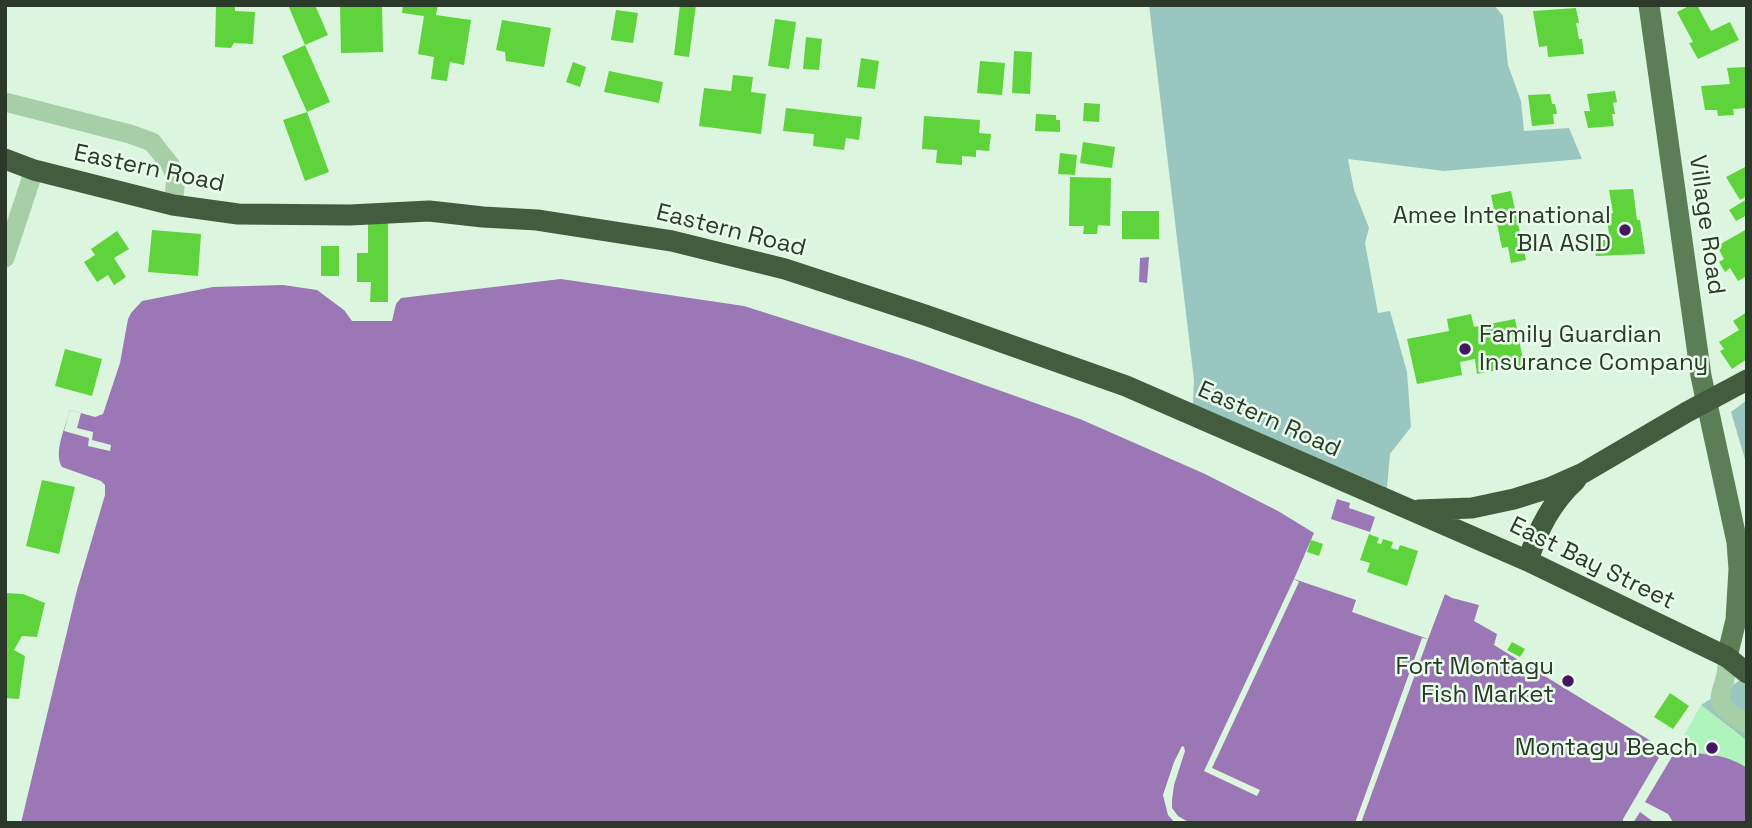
<!DOCTYPE html>
<html>
<head>
<meta charset="utf-8">
<style>
  body { margin:0 }
  #map { position:relative; width:1752px; height:828px; overflow:hidden; background:#dcf5de; font-family:"Space Grotesk",sans-serif }
  canvas { display:block }
  .frame { position:absolute; inset:0; border:7px solid #2b3a28; pointer-events:none }
</style>
</head>
<body>
<div id="map">
<canvas width="1752" height="828"></canvas>
<div class="frame"></div>
</div>
<script>
const context = document.querySelector('canvas').getContext('2d');
context.lineJoin = 'round';
function fillPath(path, color) { context.fillStyle = color; context.fill(path, 'evenodd'); }
function strokePath(path, color, width, dash) { context.strokeStyle = color; context.lineWidth = width; context.lineCap = dash ? 'butt' : 'round'; context.setLineDash(dash || []); context.stroke(path); }
function write(font, color, halo, rows, align = 'center') {
  context.font = font + ' "Space Grotesk",sans-serif'; context.lineWidth = 5; context.setLineDash([]); context.textBaseline = 'middle'; context.strokeStyle = halo; context.fillStyle = color; for (const [text, x, y, turn = 0] of rows) {
    context.save(); context.translate(x, y); context.rotate((+turn || 0) * Math.PI / 180); context.textAlign = isNaN(turn) ? turn : align; if (halo) context.strokeText(text, 0, 0); context.fillText(text, 0, 0); context.restore();
  }
}
const green = new Path2D(`
  M1149 5H1494L1503 16 1508 65 1521 101 1524 131 1569 128 1582 159 1444 171 1348 159 1354 190 1369 228 1365 243 1378 313 1390 311 1407 372 1411 427 1390 454 1387 488 1193 404 1194 380Z
  M1747 400V466L1731 412Z
  M1742 679 1747 684V741L1701 705Z`);
const sand = new Path2D(`
  M1701 705 1747 741V793L1673 755Z`);
const water = new Path2D(`
  M1149 257 1147 283 1139 282 1140 258Z
  M561 279 744 306 914 360 1080 419 1205 474 1278 511 1314 533 1294 579 1356 600 1352 612 1428 639 1445 594 1452 598 1479 605 1474 621 1497 634 1494 645 1664 749C1678 758 1688 752 1703 754 1719 755 1734 759 1747 768V823H21L77 590 105 495V485L101 481 62 467C53 451 66 427 70 410L95 417 103 414 120 363 128 319 131 313 142 301 213 287 283 285 317 290 344 310 352 321H392L396 304 401 298Z
  M1337 499 1350 503 1349 508 1375 517 1370 532 1331 519Z`);
const pier = new Path2D(`
  M70 410 81 413 77 428 93 432 92 440 111 445 110 451 88 446 89 438 64 431Z
  M1294 579 1299 582 1212 768 1260 790 1257 796 1204 771Z
  M1422 638 1428 639 1361 823H1355Z
  M1182 746 1184 747 1185 751 1174 785 1172 800V808L1178 816 1190 823H1175L1168 815 1163 795 1174 762Z
  M1664 749 1673 755 1645 802 1668 814 1673 822 1655 823 1640 812 1633 823H1623V819Z`);
const building = new Path2D(`
  M216 5H235V11L255 12 253 44 234 43 231 48 215 47Z
  M288 5H315L328 35 305 45Z
  M340 5H382L383 52 341 53Z
  M403 5H438L436 15 471 20 464 65 450 62 447 81 431 79 434 57 418 54 424 16 402 13Z
  M680 5H696L689 57 674 55Z
  M1691 5H1697L1711 31 1730 22 1739 40 1698 59 1689 43 1693 42 1677 12Z
  M1576 8 1579 23H1576L1579 39H1582L1584 54 1548 57 1547 46 1539 47 1533 11Z
  M616 10 638 13 633 43 611 40Z
  M775 19 796 22 789 69 768 66Z
  M502 20 551 28 544 67 506 61 505 52 496 50Z
  M806 37 822 39 819 70 803 69Z
  M305 45 330 102 307 112 282 56Z
  M1014 51 1032 52 1030 94 1012 93Z
  M861 58 879 61 875 89 857 87Z
  M980 61 1005 63 1002 95 977 93Z
  M573 62 586 67 580 87 566 82Z
  M1747 67V108L1733 109 1734 115 1718 116 1717 110H1705L1701 86 1730 84 1727 68Z
  M609 71 663 82 659 103 604 92Z
  M733 75 753 77 751 92 766 94 761 134 699 126 704 88 731 91Z
  M1615 91 1617 102 1613 103 1615 114H1612L1614 126 1588 128 1584 111H1590L1587 94Z
  M1550 94 1552 104H1555L1557 114H1553L1554 124 1532 126 1528 95Z
  M1084 103 1100 104 1099 122 1083 121Z
  M786 108 862 117 859 140 846 138 844 150 813 146 814 134 783 131Z
  M307 112 329 172 305 181 283 120Z
  M1036 114 1056 115V120H1060V132L1035 131Z
  M924 116 980 120 979 133 991 134 989 151 976 150V157L962 156V165L936 163 937 150 922 149Z
  M1083 142 1115 147 1112 168 1080 163Z
  M1060 153 1077 155 1075 175 1058 174Z
  M1747 166V196L1740 200 1726 177Z
  M1070 177 1111 178 1110 226 1098 225 1097 234H1083L1084 226H1069Z
  M1633 189 1637 220H1640L1645 254 1596 256 1594 240H1610L1606 214 1613 213 1609 190Z
  M1511 191 1526 260 1511 263 1508 247 1502 248 1491 195Z
  M1747 199V215L1736 221 1729 210Z
  M1122 211H1159V239H1122Z
  M368 222H388V302H370L371 282H357V253H368Z
  M1747 229V276L1738 281 1730 268 1725 272 1719 262 1724 259 1717 246Z
  M152 230 201 234 198 276 148 272Z
  M117 231 129 249 114 258 126 277 114 285 108 275 97 282 84 262 95 255 91 249Z
  M321 246H339V276H321Z
  M1747 312V359L1732 369 1720 351 1724 349 1719 342 1739 330 1733 321Z
  M1471 314 1474 327 1515 319 1524 365 1477 374 1475 359 1460 362 1462 375 1417 384 1407 339 1449 331 1447 319Z
  M65 349 102 359 92 396 55 386Z
  M42 480 75 487 59 554 26 546Z
  M1369 534 1379 538 1377 543 1381 544 1383 539 1393 542 1391 548 1398 550 1400 545 1418 551 1407 586 1367 572 1370 563 1360 560Z
  M1311 540 1323 544 1319 556 1307 552Z
  M5 593 23 594 45 603 37 637 22 636 14 650 25 656 19 699 5 698Z
  M1512 642 1525 649 1520 657 1507 650Z
  M1670 693 1689 706 1673 729 1654 717Z`);
const minor = new Path2D(`
  M5 102 130 134 152 142 171 166 176 178 173 205
  M5 258 34 170
  M1727 657C1730 696 1700 697 1747 724`);
const major = new Path2D(`
  M1649 5 1701 376 1737 542 1739 569 1736 620 1727 657`);
const highway = new Path2D(`
  M5 159 34 170 173 205 238 214 350 215 429 211 483 217 537 220 672 241 785 269 925 315 1126 386 1528 561 1727 657 1747 673
  M1418 510 1472 508 1514 499 1549 488 1583 473 1687 412 1747 380
  M1528 561C1538 529 1551 503 1576 480`);
const markers = [
  [1625,230,7,"#441861"],
  [1465,349,7,"#441861"],
  [1568,681,7,"#441861"],
  [1712,748,7,"#441861"]
];
const streetNames = [
  ["Eastern Road",149,169,12],
  ["Village Road",1706,225,82],
  ["Eastern Road",731,231,14],
  ["Eastern Road",1269,420,24],
  ["East Bay Street",1592,564,26]
];
const poiNames = [
  ["Amee International",1611,216],
  ["BIA ASID",1611,244],
  ["Family Guardian",1479,335,"left"],
  ["Insurance Company",1479,363,"left"],
  ["Fort Montagu",1554,667],
  ["Fish Market",1554,695],
  ["Montagu Beach",1698,748]
];
fillPath(green, '#9ac6c0');
fillPath(sand, '#b0f4bd');
fillPath(water, '#9b78b5');
fillPath(pier, '#dcf5de');
fillPath(building, '#5ed33c');
strokePath(minor, '#a7cfa7', 19);
strokePath(major, '#5c7e57', 21);
strokePath(highway, '#435c3e', 21);
for (const [x, y, r, color] of markers) { const dot = new Path2D(); dot.arc(x, y, r, 0, 2 * Math.PI); context.fillStyle = color; context.fill(dot); strokePath(dot, '#eafceb', 2.5); }
write('24px', '#2b3a28', '#eafceb', streetNames);
write('24px', '#2b3a28', '#eafceb', poiNames, 'right');
</script>
</body>
</html>
